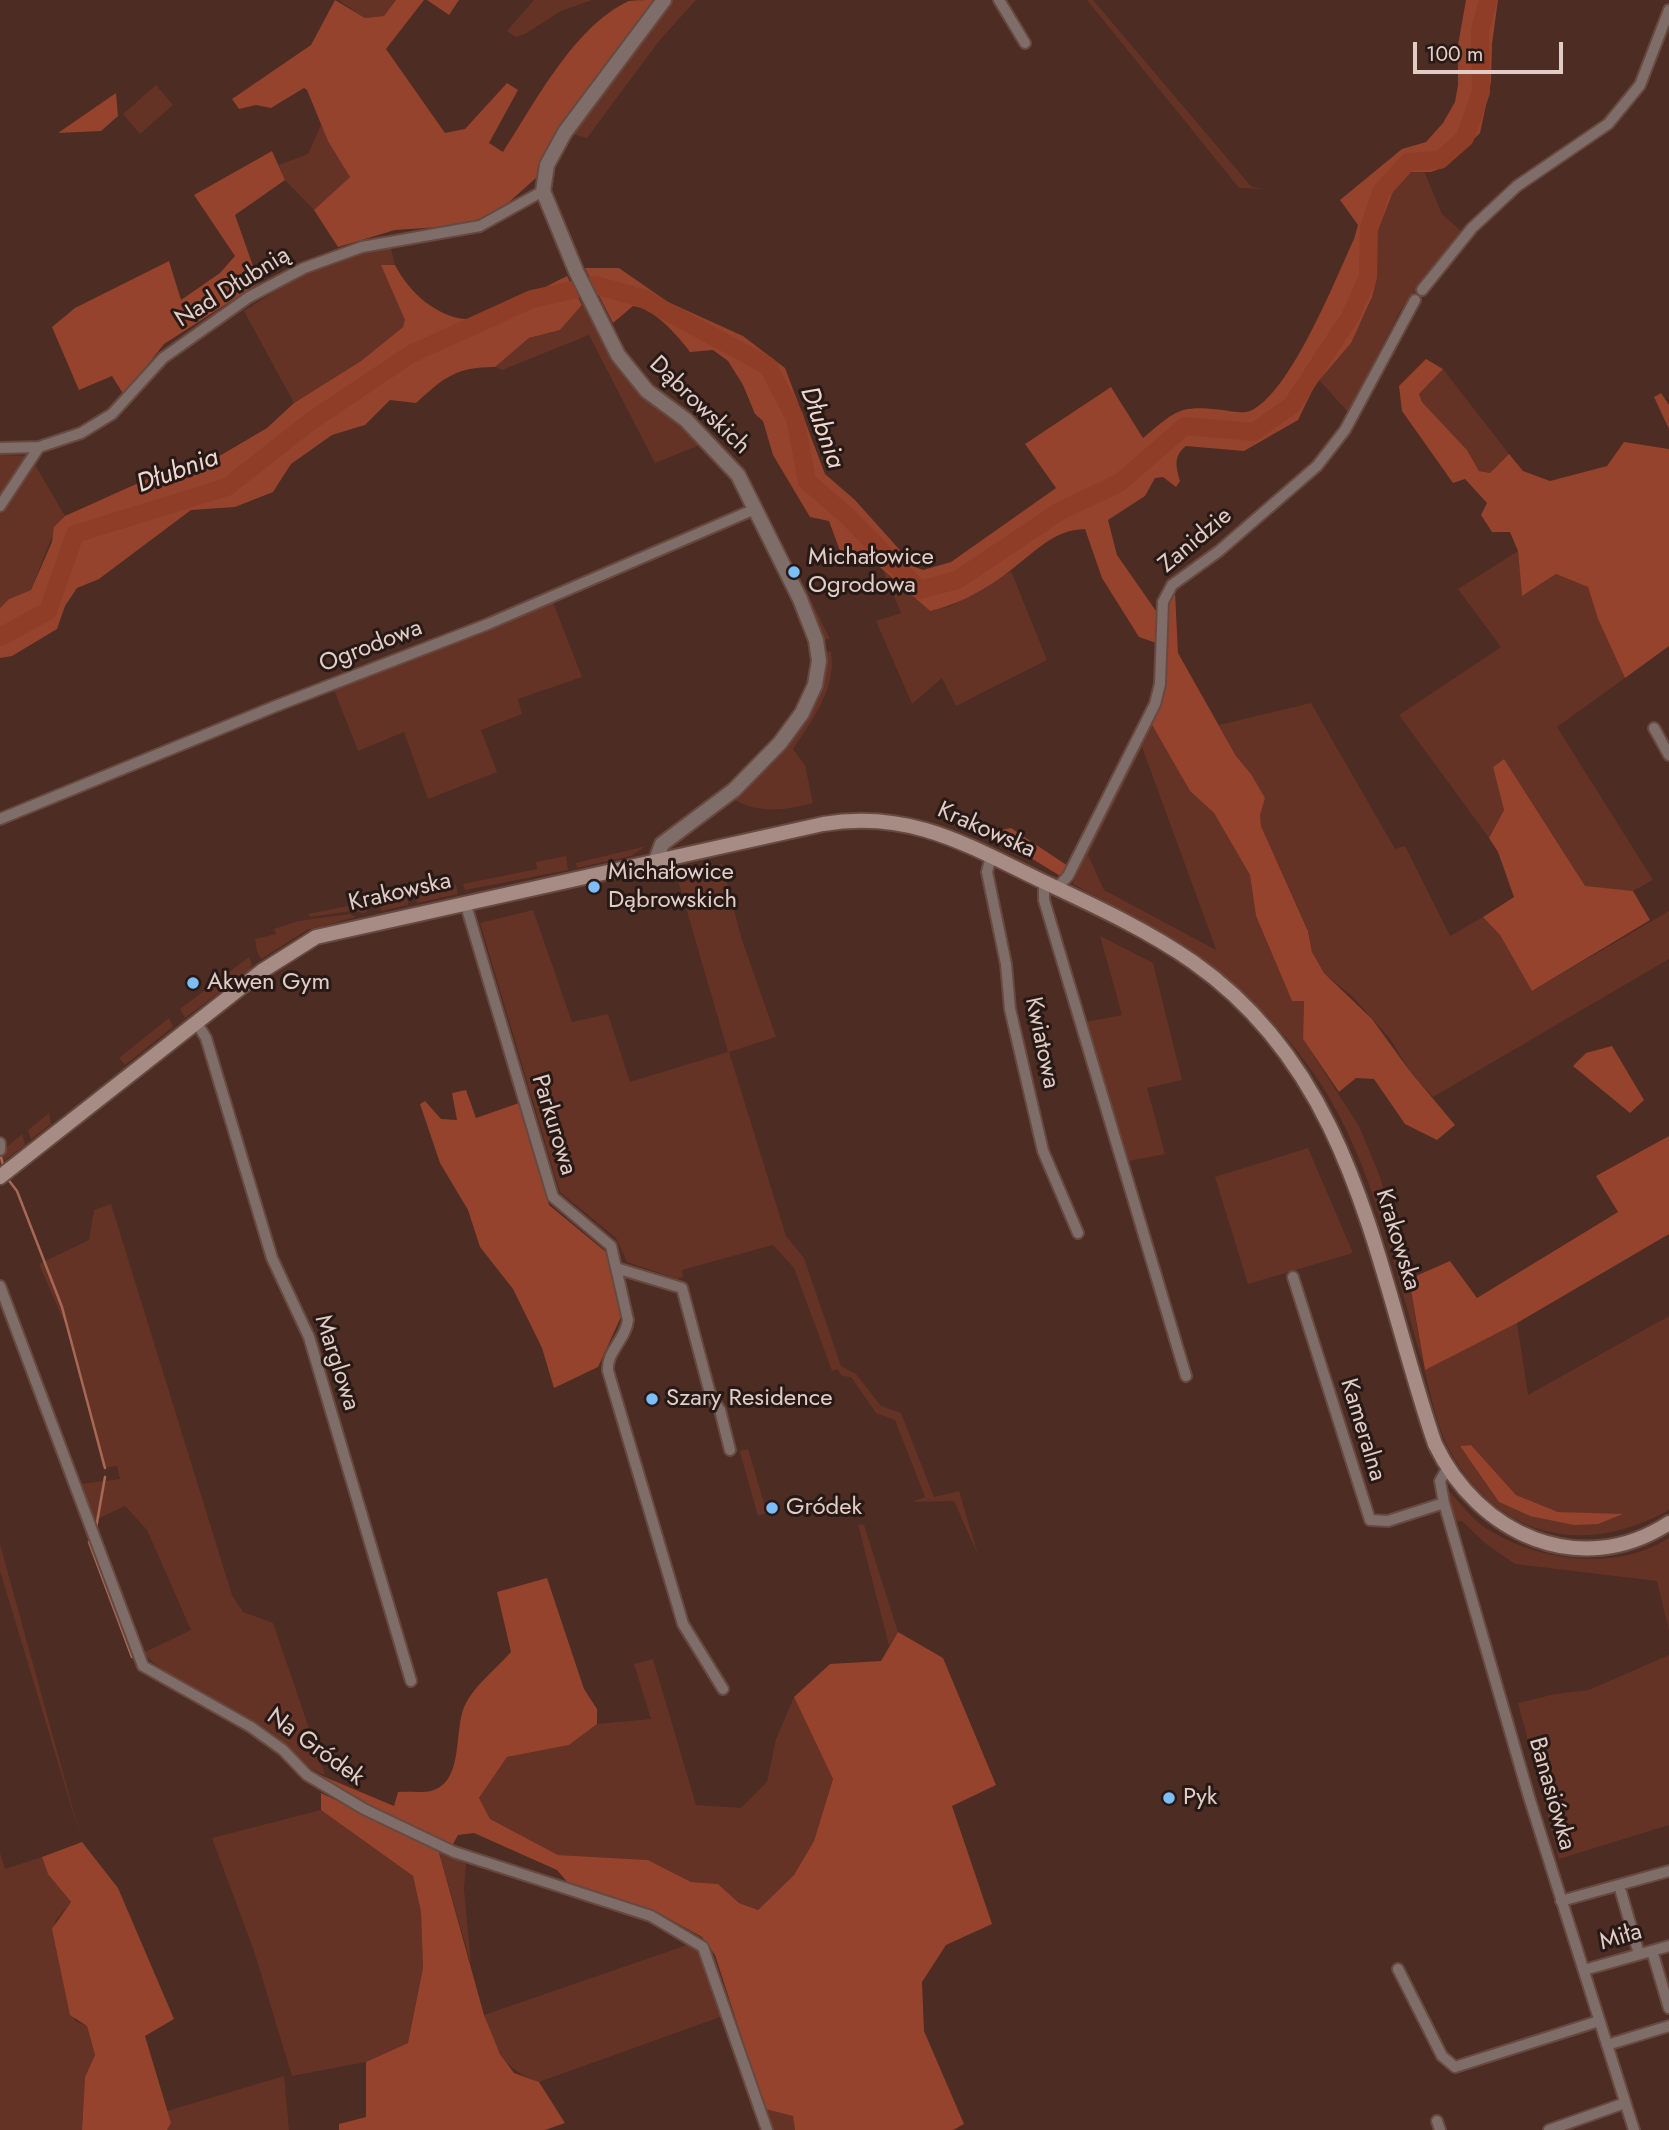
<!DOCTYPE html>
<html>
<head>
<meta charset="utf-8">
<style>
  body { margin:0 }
  #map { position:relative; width:1669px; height:2130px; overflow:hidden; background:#4c2c23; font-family:Jost,sans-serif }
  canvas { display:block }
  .scale { position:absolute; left:1413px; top:42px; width:150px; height:32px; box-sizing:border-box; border:4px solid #e1ccc6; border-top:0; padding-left:9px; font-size:21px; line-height:24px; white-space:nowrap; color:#e1ccc6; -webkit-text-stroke:5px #271915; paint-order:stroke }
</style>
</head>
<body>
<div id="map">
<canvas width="1669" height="2130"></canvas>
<div class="scale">100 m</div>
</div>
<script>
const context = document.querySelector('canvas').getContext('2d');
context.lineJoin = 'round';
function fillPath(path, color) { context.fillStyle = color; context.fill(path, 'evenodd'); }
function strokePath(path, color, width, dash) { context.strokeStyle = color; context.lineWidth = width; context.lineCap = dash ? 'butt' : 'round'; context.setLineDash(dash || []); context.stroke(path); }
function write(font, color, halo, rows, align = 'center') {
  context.font = font + ' Jost,sans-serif'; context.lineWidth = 6; context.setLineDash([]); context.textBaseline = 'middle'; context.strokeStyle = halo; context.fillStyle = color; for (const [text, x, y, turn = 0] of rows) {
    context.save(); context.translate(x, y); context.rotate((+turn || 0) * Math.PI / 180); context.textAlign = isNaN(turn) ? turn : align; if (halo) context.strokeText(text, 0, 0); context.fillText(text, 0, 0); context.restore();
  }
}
const green = new Path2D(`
  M338 0H396L384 16 365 18Z
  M534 0H592L561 11 525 34 516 37 507 31Z
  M671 0H696L659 41 587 138 572 134Z
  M1087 0H1093L1244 178 1252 187 1265 189 1239 188Z
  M156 85 173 105 140 134 123 114Z
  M321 125 350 177 314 210 285 180 279 165 308 154Z
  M1424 171 1442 214 1461 231 1400 311 1348 412 1319 380C1341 354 1359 331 1371 299 1378 279 1374 260 1375 239 1377 215 1395 167 1424 171Z
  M390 244 395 265 382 266 406 320 403 327 361 361 294 403 244 311 299 276Z
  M582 305 587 306 612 356 633 385 700 445 655 463 589 335 502 370 495 367 529 338 560 330Z
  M1443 369 1509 454 1490 473 1479 471 1467 450 1422 402 1419 394Z
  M0 455 29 456 0 498Z
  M34 463 65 516C52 529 40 570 31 590L9 599 0 608V514Z
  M1518 551 1522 596 1556 574 1588 587 1598 619 1625 678 1557 727 1653 880 1633 891 1585 887 1504 759 1493 767 1504 810 1489 838 1399 715 1501 647 1458 589Z
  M883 570 930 611 951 606 1011 571 1047 660 956 706 942 678 912 704 876 621 901 613Z
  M798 574 830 639 823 640 795 576Z
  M552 600 582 677 518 699 522 714 481 730 497 772 428 799 404 732 358 751 333 687Z
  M826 651 831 652C837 687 812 721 793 749L805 765 813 803C788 810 758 814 735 800 774 763 821 706 826 651Z
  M1311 703 1395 849 1405 846 1450 936 1483 917 1500 935 1532 991 1669 911V959L1433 1097 1409 1070 1391 1040 1353 997 1324 973 1312 952 1308 930 1261 826 1251 774 1236 756 1219 725Z
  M1151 723 1190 791 1214 813 1250 875 1256 916 1292 1001H1304L1303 1039 1359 1126 1380 1177 1409 1279 1424 1369 1517 1323 1528 1395 1669 1316V1510C1583 1558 1497 1538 1449 1449 1435 1422 1429 1386 1421 1357 1394 1266 1373 1166 1321 1084 1257 986 1174 937 1073 884L1085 847ZM1142 747 1216 949V950L1104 890 1088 855ZM1471 1445 1516 1495 1558 1512 1621 1515 1530 1516 1499 1502 1460 1446Z
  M646 846 631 856 577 868 576 863Z
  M566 856 568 870 465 890 463 884 537 869 536 862Z
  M722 864 741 937 776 1037 729 1052 786 1236 804 1258 841 1366 856 1374 881 1406 901 1413 934 1497 959 1491 978 1555 954 1501 912 1502 925 1497 895 1420 876 1413 851 1377 842 1376 837 1369 832 1371 794 1268 773 1245 682 1270 683 1277 677 1279 627 1262 616 1238 560 1192 480 923 533 910 572 1022 608 1014 630 1082 728 1052 677 877Z
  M456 885 458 894 417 903 415 893Z
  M408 894V905L381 911 379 900Z
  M363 903 368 910 364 913 351 911 310 917 308 914Z
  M350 914 356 917 307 930 261 959 257 952 255 939 276 934 274 929 298 921Z
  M1100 936 1153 963 1182 1080 1147 1088 1165 1154 1129 1161 1086 1022 1122 1015Z
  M249 957 252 965 249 970 185 1018 180 1009Z
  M169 1018 173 1027 125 1065 119 1058Z
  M49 1113 51 1124 31 1139 28 1130Z
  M22 1134 25 1145 0 1164V1153Z
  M1308 1148 1353 1253 1248 1284 1215 1177Z
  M111 1204 232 1595 243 1612 273 1623 325 1775C300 1767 291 1747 271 1732 230 1703 178 1688 143 1653L191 1630 147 1530 125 1506 93 1521 80 1484 120 1479 117 1466 103 1468 69 1333 39 1264 89 1240 94 1210Z
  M738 1445 740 1451 748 1449 767 1513 758 1516Z
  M1449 1491C1462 1505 1475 1523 1492 1532 1544 1562 1617 1571 1669 1538V1631L1657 1581 1515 1564 1486 1544 1462 1521H1457L1445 1494Z
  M858 1524 864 1525 898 1632 889 1646Z
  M0 1544 82 1842 0 1571Z
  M1669 1655V1825L1559 1859 1518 1703 1555 1694 1589 1690Z
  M653 1659 696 1805 741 1808 767 1782 776 1739 794 1697 833 1779 814 1841 794 1875 758 1910 739 1903 718 1884 691 1882 648 1860 558 1855 490 1819 479 1798 507 1757 569 1745 597 1724 651 1719 634 1664Z
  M321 1810 413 1876 421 1912 423 1968 408 2043 366 2062 292 2076 254 1951 212 1838Z
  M438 1849 466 1864 464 1889 471 1964Z
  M0 1853 5 1869 42 1857 48 1874 71 1902 55 1921 75 2021 87 2026 95 2055 85 2077 82 2130H0Z
  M693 1943 704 1957 723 2016 539 2082C500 2067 499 2052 484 2015Z
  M284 2076 289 2130H167L171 2123 167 2111Z
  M765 2109 794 2116 795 2130H772Z`);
const forest = new Path2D(`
  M335 0 365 18 384 16 396 0H424L386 49 445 133 465 129 507 83 518 90 489 143 503 152C535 103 574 26 629 1 636 0 648 0 656 0L556 135 537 177 507 204 468 225 395 230 338 247 314 210 350 177 328 141 307 90 304 88 271 108 256 105 239 109 232 99 311 45Z
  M427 0H459L449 15Z
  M1466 0H1498L1492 44 1491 82 1480 133 1445 167 1431 172H1410L1397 181 1375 238 1376 281 1372 297 1351 343 1315 385 1298 420 1244 451 1186 446C1173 456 1176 467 1180 481L1176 487 1163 477 1155 478 1145 496 1108 520 1117 555 1156 611V643L1139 637 1102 578 1085 529C1053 530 1035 552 1011 570 988 588 958 605 930 611L873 561 846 567 829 521 810 517 773 455 763 421 755 414 743 385 728 361 713 350 690 352C678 336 654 308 633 306L613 323 585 268H619L668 302 743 336 785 368 825 474 855 500 915 567 923 570 951 562 1056 488 1025 444 1111 387 1143 438C1177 410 1178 405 1223 410 1231 411 1242 414 1250 411 1290 394 1335 280 1354 239L1358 225 1340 200 1402 149 1426 142 1443 123 1455 102 1458 85V45Z
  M116 93 118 116 101 131 58 133Z
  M272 151 285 180 235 215 259 283 164 344 124 395 112 376 79 390 52 327 75 308 169 261 181 300 220 273 235 256 194 195Z
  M381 265H395C410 294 442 323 478 319 494 316 548 285 567 276L582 305 560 330 529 338 495 367C455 367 444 378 416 403L390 400 365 425 332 435 291 464 273 492 235 507 191 510 99 579 77 588 65 606 57 629 12 656 0 658V608L9 599 31 590 52 542 54 527 65 516 154 476H177L199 468 267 428 294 403 361 361 403 327 405 320Z
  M1426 359 1443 369 1419 394 1422 402 1467 450 1479 471 1490 473 1509 454 1523 471 1550 481 1607 466 1624 442 1669 449V646L1625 678 1598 619 1588 587 1556 574 1522 596 1518 551 1510 532H1492L1481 515 1487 503 1465 479 1453 483 1402 411 1399 386Z
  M1661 393 1669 405V429L1654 397Z
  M1175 592 1178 653 1236 756 1251 774 1265 798 1260 815 1261 826 1308 931 1312 952 1324 973 1372 1019 1409 1070 1455 1125 1437 1140 1405 1124 1374 1079 1356 1078 1339 1092 1303 1039 1304 1001H1292L1256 916 1250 875 1214 813 1190 791 1151 723 1165 604Z
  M1504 759 1585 886 1633 891 1650 920 1532 991 1500 935 1483 917 1514 897 1498 852 1489 838 1504 810 1493 767Z
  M1011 828 1068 866 1062 877 998 838 997 831Z
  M1612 1046 1644 1100 1630 1113 1573 1066 1586 1053Z
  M466 1090 476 1118 519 1103 549 1205 606 1252 621 1317 598 1367 554 1388 542 1348 513 1289 480 1247 468 1210 440 1163 420 1104 425 1101 441 1119 457 1120 452 1093Z
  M1669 1136V1234L1517 1323 1425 1370 1409 1279 1450 1261 1477 1298 1618 1212 1596 1176Z
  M1471 1445 1516 1495 1558 1512 1623 1514 1598 1524 1574 1525 1530 1516 1499 1502 1460 1446Z
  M547 1578 584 1689 597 1709V1724L569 1745 507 1757 479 1798 490 1819 558 1855 648 1860 691 1882 718 1884 739 1903 758 1910 794 1875 814 1841 833 1779 794 1697 830 1664 881 1661 898 1632 943 1658 996 1785 952 1806 992 1924 946 1945 922 1982 924 2031 964 2124 953 2130H795L793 2116 765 2109 715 1955 702 1937 655 1911 569 1884 557 1870 474 1833 458 1835 452 1846 342 1794 308 1770 394 1806 398 1792C408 1791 421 1793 431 1791 465 1782 453 1730 465 1705 474 1686 497 1668 511 1652L497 1592Z
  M321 1793 438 1849 484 2015 500 2054 514 2073 539 2082 565 2123 545 2130H339V2124L366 2117V2062L408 2043 423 1968 421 1912 413 1876 321 1810Z
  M82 1842 118 1888 174 2019 145 2036 171 2123 167 2130H82L85 2077 95 2055 87 2026 70 2015 52 1929 71 1902 48 1874 42 1857Z`);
const stream = new Path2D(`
  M1 1157 4 1169
  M7 1178 17 1191 62 1307 105 1468
  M96 1528 105 1477
  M89 1542 132 1657`);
const river = new Path2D(`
  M0 637 48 611 75 534 227 487 311 421 411 354 532 299 595 285 642 298 768 366 795 418 807 481 847 516 920 590 957 580 1060 511 1119 483 1185 426 1254 432 1292 405 1350 317 1368 277 1369 228 1381 192 1408 162 1440 160 1465 138 1481 92 1480 30 1488 0`);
const minor = new Path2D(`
  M999 0 1025 43
  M1422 290 1472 228 1517 186 1608 124 1640 85 1669 10
  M0 448 39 447 81 433 112 414 163 358 249 297 304 268 362 247 480 226 543 191
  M0 506 39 447
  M1654 728 1669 755
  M0 819 276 706 488 624 755 509
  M991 856 987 872 1006 964 1010 1009 1043 1151 1078 1233
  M1044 882V900L1186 1376
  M1057 888 1068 876 1155 704 1160 684 1163 602 1172 585 1219 551 1317 466 1345 430 1415 300
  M465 902 553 1197 611 1246 628 1320C626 1339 606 1352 608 1371L683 1624 723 1689
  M197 1023 206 1038 272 1258 309 1337 411 1681
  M0 1143V1150
  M616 1268 682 1288 711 1397 720 1410 730 1450
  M1293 1277 1370 1520 1388 1521 1444 1503
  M0 1286 143 1666 251 1727 283 1750 307 1775 364 1809 454 1852 651 1916 703 1947 767 2130
  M1447 1469 1440 1481 1444 1503 1529 1797 1634 2130
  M1621 1892 1639 1954
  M1561 1901 1669 1871
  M1652 1951 1669 2008
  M1398 1969 1442 2056 1455 2067 1599 2021
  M1584 1970 1669 1946
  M1607 2045 1669 2026
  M1437 2121 1440 2130
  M1549 2130 1625 2103`);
const tertiary = new Path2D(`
  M656 860 662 844 734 790 780 743 802 713 815 685 819 661 816 640 800 599 738 475 686 420 647 391 618 355 576 271 543 191 547 165 565 132 664 0`);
const secondary = new Path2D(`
  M0 1177 262 971 316 937 823 824C910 809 969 846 1044 882 1095 906 1147 930 1193 962 1357 1077 1375 1269 1435 1444 1478 1534 1580 1581 1669 1523`);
const markers = [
  [794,572,7,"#7cbef9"],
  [594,887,7,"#7cbef9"],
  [193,983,7,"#7cbef9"],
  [652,1399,7,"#7cbef9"],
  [772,1508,7,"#7cbef9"],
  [1169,1798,7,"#7cbef9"]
];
const streetNames = [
  ["Nad Dłubnią",233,288,-32],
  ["Dąbrowskich",699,406,44],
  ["Zanidzie",1196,541,-40],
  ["Ogrodowa",371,647,-21],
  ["Krakowska",986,831,24],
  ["Krakowska",400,893,-13],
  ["Kwiatowa",1041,1043,78],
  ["Parkurowa",553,1125,73],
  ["Krakowska",1397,1240,73],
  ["Marglowa",336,1363,72],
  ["Kameralna",1362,1430,73],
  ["Na Gródek",315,1748,36],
  ["Banasiówka",1551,1794,74],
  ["Miła",1621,1938,-16]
];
const poiNames = [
  ["Michałowice",808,558],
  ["Ogrodowa",808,586],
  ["Michałowice",608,873],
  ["Dąbrowskich",608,901],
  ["Akwen Gym",207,983],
  ["Szary Residence",666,1399],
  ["Gródek",786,1508],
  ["Pyk",1183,1798]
];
const waterNames = [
  ["Dłubnia",821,428,70],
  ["Dłubnia",178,472,-20]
];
fillPath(green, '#653325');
fillPath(forest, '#95432c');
strokePath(stream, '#a86856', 2.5);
strokePath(river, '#8f3d26', 18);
strokePath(minor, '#674940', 14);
strokePath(tertiary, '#674940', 18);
strokePath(secondary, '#674940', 18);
strokePath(minor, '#7e6d68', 10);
strokePath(tertiary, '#7e6d68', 14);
strokePath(secondary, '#a68c84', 14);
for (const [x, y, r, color] of markers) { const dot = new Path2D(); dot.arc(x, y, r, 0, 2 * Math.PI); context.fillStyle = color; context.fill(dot); strokePath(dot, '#271915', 2.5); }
write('24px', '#e1ccc6', '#271915', streetNames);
write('24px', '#e1ccc6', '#271915', poiNames, 'left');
write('italic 26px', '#f0d7d0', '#271915', waterNames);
</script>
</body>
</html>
